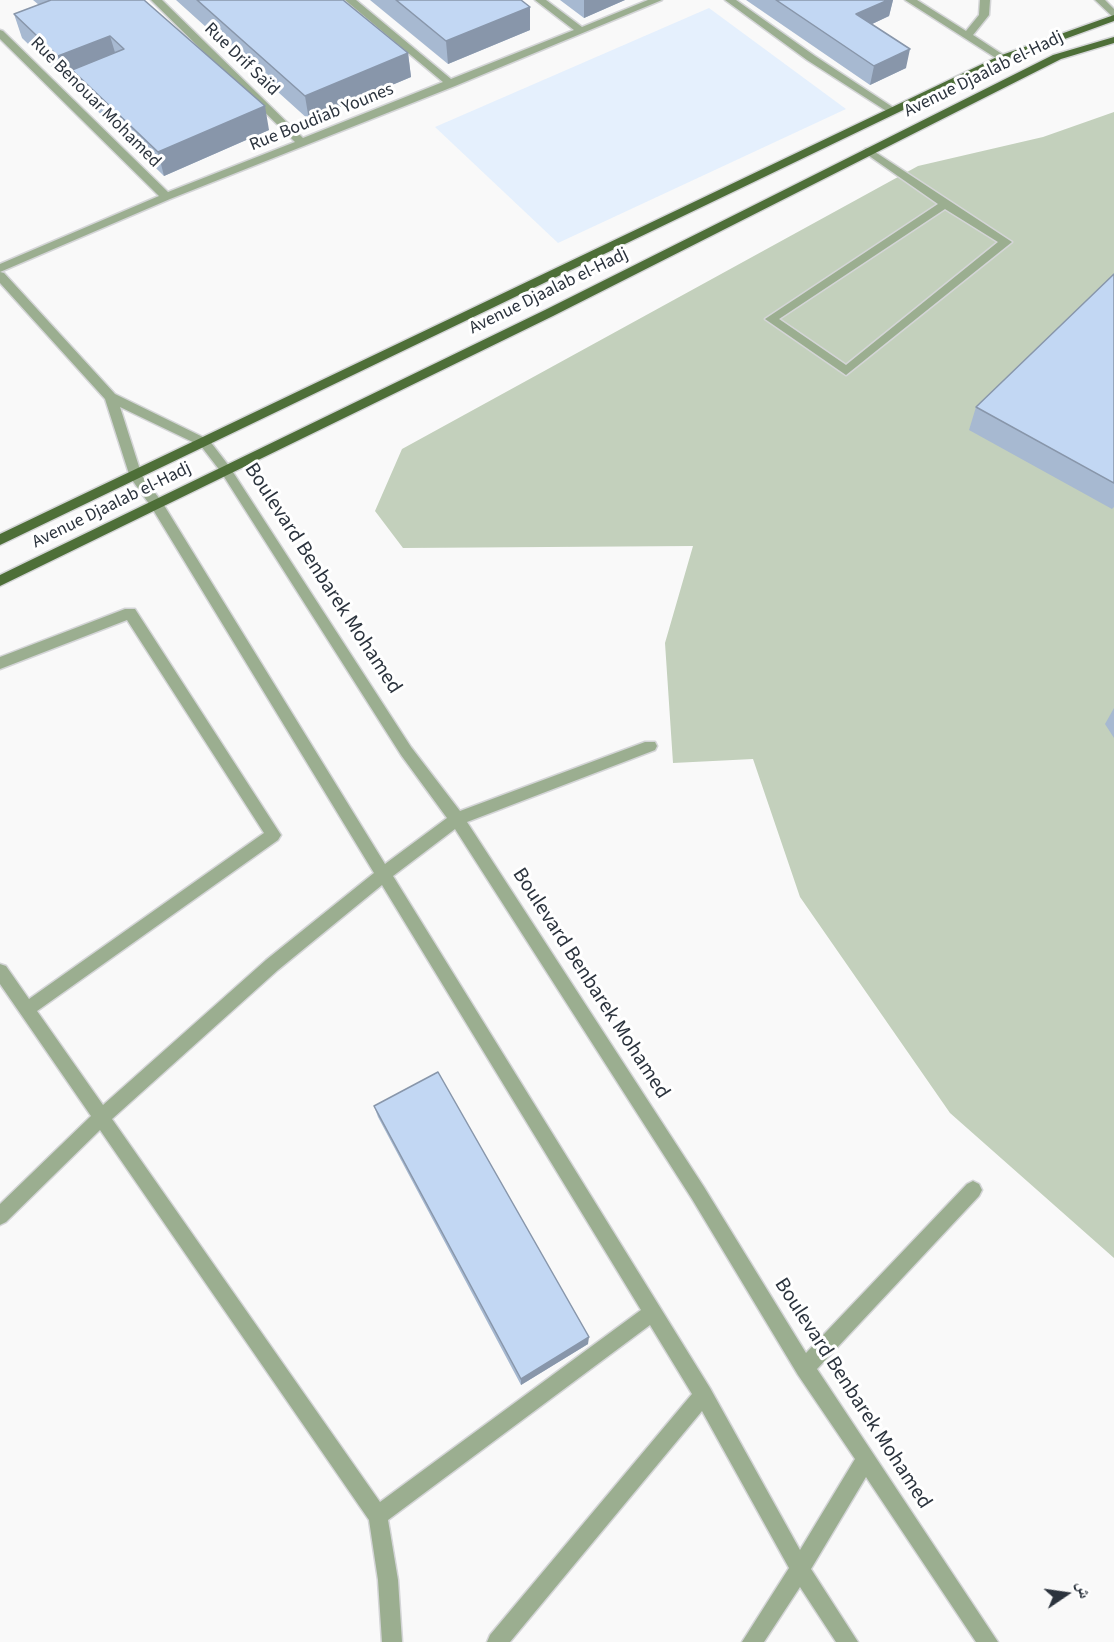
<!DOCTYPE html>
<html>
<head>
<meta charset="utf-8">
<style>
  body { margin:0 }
  #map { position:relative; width:1114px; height:1642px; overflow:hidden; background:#f9f9f9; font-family:"Source Sans 3","Noto Naskh Arabic",sans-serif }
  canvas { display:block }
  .north { position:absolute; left:1036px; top:1564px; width:60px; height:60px; -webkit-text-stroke:4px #fff; paint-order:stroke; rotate:77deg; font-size:16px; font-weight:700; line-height:24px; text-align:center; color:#2b333d }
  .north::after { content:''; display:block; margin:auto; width:21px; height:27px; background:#2b333d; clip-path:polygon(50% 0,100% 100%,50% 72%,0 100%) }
</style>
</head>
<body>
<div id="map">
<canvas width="1114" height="1642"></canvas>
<div class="north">ش</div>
</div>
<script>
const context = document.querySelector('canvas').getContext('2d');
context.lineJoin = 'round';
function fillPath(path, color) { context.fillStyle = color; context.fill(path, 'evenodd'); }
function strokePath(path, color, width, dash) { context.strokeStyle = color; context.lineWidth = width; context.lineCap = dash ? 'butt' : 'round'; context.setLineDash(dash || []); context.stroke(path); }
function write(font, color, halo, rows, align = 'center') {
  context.font = font + ' "Source Sans 3",sans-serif'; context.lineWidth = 6; context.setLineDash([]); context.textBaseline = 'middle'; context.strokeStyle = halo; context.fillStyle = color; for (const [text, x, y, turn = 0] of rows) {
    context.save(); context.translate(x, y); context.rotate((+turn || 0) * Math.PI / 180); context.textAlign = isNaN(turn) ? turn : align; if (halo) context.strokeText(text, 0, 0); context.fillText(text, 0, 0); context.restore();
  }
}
const built = new Path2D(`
  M709 8 846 109 558 243 435 127Z`);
const green = new Path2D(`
  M1114 112V1258L950 1113 800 897 753 759 673 763 665 643 693 546 403 548 375 511 402 449 918 166 1043 137Z`);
const minor = new Path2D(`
  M151 0H162L303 138 443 82 345 0H356L451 79 574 30 535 0H546L582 27 648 0H662L455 86 170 199 0 272V264L159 196 0 39V30L3 31 168 192 295 142Z
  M725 0H736L815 56 897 110 888 112 807 60Z
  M905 0H917L966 31 979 15 980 0H990L989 15 973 35 1008 58 999 60Z
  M1095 0H1105L1114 9V18Z
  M869 148 1012 242 846 375 765 319 938 204 865 153V149ZM945 209 998 242 846 365 779 319Z
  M0 272 4 273 115 394 209 440 229 466 411 747 460 811 645 742H655L657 746 655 750 467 822 704 1187 806 1353 967 1184 973 1181 979 1184 982 1190 979 1196 817 1369 998 1642H976L866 1477 811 1569 858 1642H836L800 1587 764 1642H742L789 1568 702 1411 510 1642H487L490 1635 692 1394 650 1325 388 1520 398 1580 402 1642H382L378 1580 369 1520 100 1130 6 1222 0 1225V1204L91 1116 0 984V964L6 966 29 999 264 833 127 620 0 669V657L125 609H135L281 835 278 840 37 1011 103 1105 266 960 374 873 152 508 130 477 105 399 0 283ZM120 407 201 446 221 472 401 755 447 818 385 864 162 502 142 476ZM455 829 692 1199 798 1375 855 1459 800 1550 710 1388 393 876ZM382 885 641 1310 380 1502 112 1119 278 970Z`);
const major = new Path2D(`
  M1114 15V21L1007 60 0 545V534L999 56Z
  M1114 37V43L1061 59 553 316 0 586V575L545 310 1053 55Z`);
const wall = new Path2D(`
  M33 0H144L269 130 164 176 79 93 74 76 65 80 22 38 14 14 39 5Z
  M176 0H343L408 53 411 77 309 120Z
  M370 0H521L530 7V30L448 64Z
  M560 0H625L584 18Z
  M746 0H893L889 16 872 24 906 68 870 85Z
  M1114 274V507L1112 509 969 430 976 407Z
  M1114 708V738L1105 724Z
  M374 1106 588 1344 521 1385 378 1117Z`);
const shadedWall = new Path2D(`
  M584 0H625L584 18Z
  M888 0H893L889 16 853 33 856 14Z
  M530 7V30L448 64 446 41Z
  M110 36 117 59 72 70 74 76 65 80 58 56Z
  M910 49 906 68 870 85 874 66Z
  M408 53 411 77 309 120 305 96Z
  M265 106 269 130 164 176 158 152Z
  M589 1337 588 1344 521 1385V1379Z`);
const building = new Path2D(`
  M51 0H144L265 106 158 152 72 70 124 49 110 36 58 56 14 14Z
  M197 0H343L408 53 305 96Z
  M396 0H521L530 7 446 41Z
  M776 0H888L856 14 910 49 874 66Z
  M1114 274V483L976 407Z
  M438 1072 589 1337 521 1379 374 1106Z`);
const farStreetnames = [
  ["Rue Drif Saïd",241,60,44],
  ["Avenue Djaalab el-Hadj",984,75,-26],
  ["Rue Benouar Mohamed",95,103,45],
  ["Rue Boudiab Younes",322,118,-22],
  ["Avenue Djaalab el-Hadj",549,292,-26],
  ["Avenue Djaalab el-Hadj",112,506,-26]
];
const streetNames = [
  ["Boulevard Benbarek Mohamed",322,579,57],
  ["Boulevard Benbarek Mohamed",590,984,57],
  ["Boulevard Benbarek Mohamed",852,1394,57]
];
fillPath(built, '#e5f0fd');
fillPath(green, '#c3d0bc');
strokePath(minor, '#d4d5d7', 3);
strokePath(major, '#d4d5d7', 3);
fillPath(minor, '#9bae90');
fillPath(major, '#4e6f38');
fillPath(wall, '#a7b9d1');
fillPath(shadedWall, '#8896aa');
fillPath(building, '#c2d7f3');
strokePath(building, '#8896aa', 1.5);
write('18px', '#2b333d', '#fff', farStreetnames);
write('21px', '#2b333d', '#fff', streetNames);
</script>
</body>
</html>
